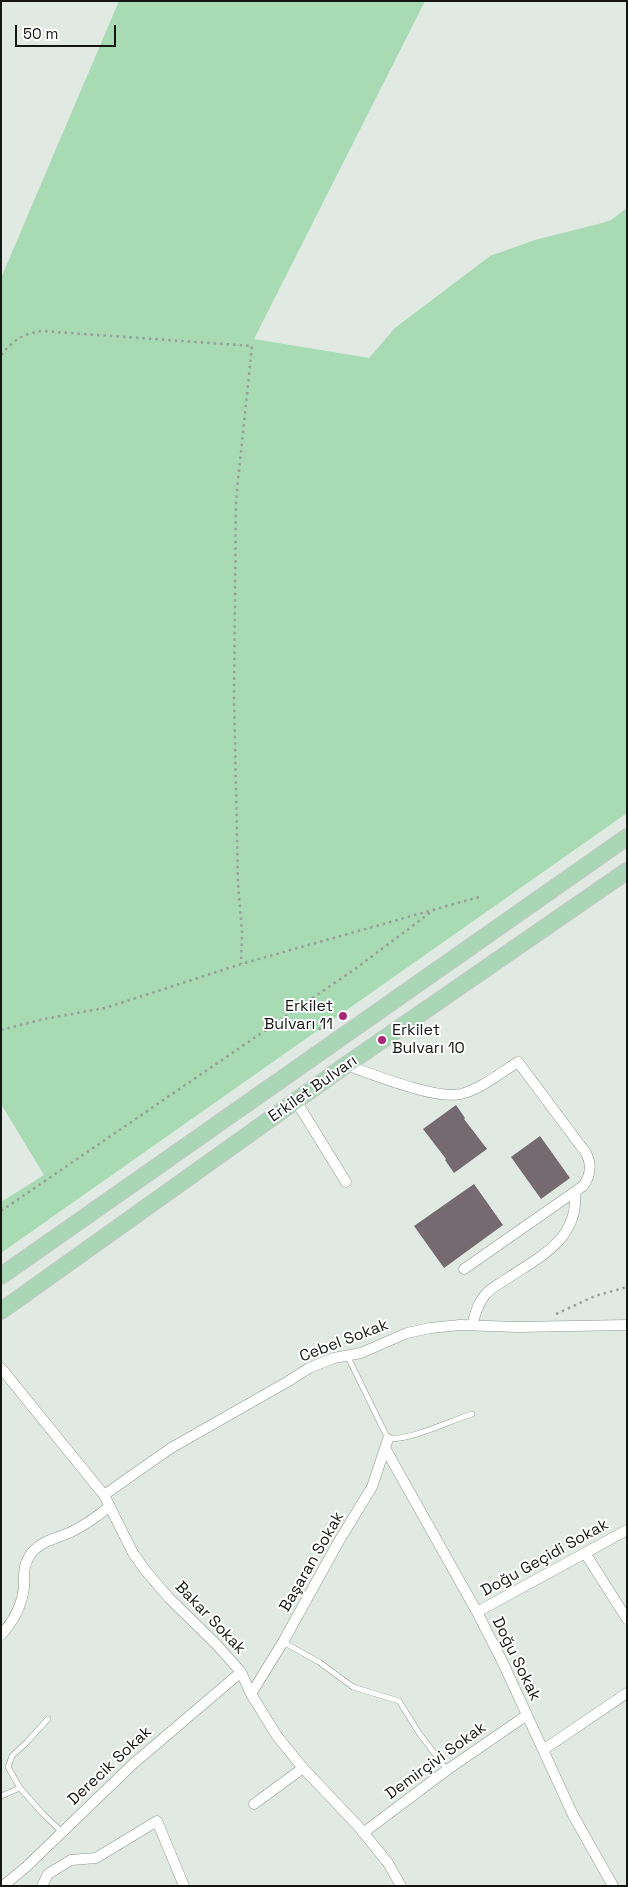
<!DOCTYPE html>
<html>
<head>
<meta charset="utf-8">
<style>
  body { margin:0 }
  #map { position:relative; width:628px; height:1887px; overflow:hidden; background:#e0eae2; font-family:"Space Grotesk",sans-serif }
  canvas { display:block }
  .frame { position:absolute; inset:0; border:2px solid #141714; pointer-events:none }
  .scale { position:absolute; left:15px; top:25px; width:101px; height:22px; box-sizing:border-box; border:2px solid #141714; border-top:0; padding-left:6px; font-size:15px; line-height:18px; white-space:nowrap; color:#141714; -webkit-text-stroke:4px #fff; paint-order:stroke }
</style>
</head>
<body>
<div id="map">
<canvas width="628" height="1887"></canvas>
<div class="frame"></div>
<div class="scale">50 m</div>
</div>
<script>
const context = document.querySelector('canvas').getContext('2d');
context.lineJoin = 'round';
function fillPath(path, color) { context.fillStyle = color; context.fill(path, 'evenodd'); }
function strokePath(path, color, width, dash) { context.strokeStyle = color; context.lineWidth = width; context.lineCap = dash ? 'butt' : 'round'; context.setLineDash(dash || []); context.stroke(path); }
function write(font, color, halo, rows, align = 'center') {
  context.font = font + ' "Space Grotesk",sans-serif'; context.lineWidth = 4; context.setLineDash([]); context.textBaseline = 'middle'; context.strokeStyle = halo; context.fillStyle = color; for (const [text, x, y, turn = 0] of rows) {
    context.save(); context.translate(x, y); context.rotate((+turn || 0) * Math.PI / 180); context.textAlign = isNaN(turn) ? turn : align; if (halo) context.strokeText(text, 0, 0); context.fillText(text, 0, 0); context.restore();
  }
}
const green = new Path2D(`
  M119 1H425L254 339 369 358 395 328 490 256 535 240 602 223 611 220 627 208V813L1 1253V1202L44 1175 1 1104V278Z`);
const building = new Path2D(`
  M456 1105 465 1118 464 1119 487 1149 454 1173 445 1160 446 1159 423 1129Z
  M540 1136 570 1178 541 1199 511 1157Z
  M474 1184 503 1225 444 1268 414 1226Z`);
const path = new Path2D(`
  M1 355C13 341 23 333 42 331L252 346 236 500 234 694 238 884 242 932 241 964
  M319 1028 323 1033
  M1 1030 44 1019 105 1008 241 964 479 897
  M1 1211 355 969 435 909
  M556 1314 595 1296 627 1287`);
const service = new Path2D(`
  M347 1355 388 1439C414 1439 447 1422 472 1414
  M283 1642 319 1662 353 1687 399 1701 419 1733 447 1770
  M20 1788 8 1767 12 1756 27 1742 48 1719
  M1 1796 20 1788 43 1814 62 1832`);
const minor = new Path2D(`
  M346 1065C372 1074 436 1100 461 1094 481 1089 500 1073 518 1062L586 1153C592 1165 591 1175 583 1186L464 1269
  M296 1101 346 1182
  M472 1325C475 1315 478 1302 486 1294 491 1288 499 1284 505 1280 539 1257 579 1240 575 1192
  M1 1368 104 1495 133 1553 145 1570 169 1598 216 1644 241 1672 251 1694 277 1736 303 1768 358 1826 388 1863 401 1886
  M385 1448 477 1612 503 1663 573 1815 613 1886
  M104 1495 171 1448 287 1382 309 1368 334 1358 361 1353 407 1333 430 1328 460 1325 518 1327 627 1325
  M585 1553 627 1619
  M477 1612 627 1530
  M1 1635C14 1621 22 1605 24 1587 24 1576 23 1566 29 1557 38 1541 56 1539 71 1532 85 1525 98 1516 110 1506
  M251 1694 283 1642 339 1541 372 1487 388 1439
  M543 1750 627 1693
  M254 1804 303 1768
  M363 1833 447 1770 527 1715
  M3 1886 26 1867 133 1764 241 1672
  M42 1886 48 1874 71 1860 96 1858 157 1821 184 1886`);
const primary = new Path2D(`
  M1 1276 627 837
  M1 1311 346 1065 627 871`);
const markers = [
  [343,1016,5,"#a92773"],
  [382,1040,5,"#a92773"]
];
const poiNames = [
  ["Erkilet",333,1007],
  ["Bulvarı 11",333,1025],
  ["Erkilet",392,1031,"left"],
  ["Bulvarı 10",392,1049,"left"]
];
const streetNames = [
  ["Erkilet Bulvarı",313,1089,-35],
  ["Cebel Sokak",344,1341,-21],
  ["Doğu Geçidi Sokak",545,1558,-29],
  ["Başaran Sokak",312,1562,-60],
  ["Bakar Sokak",210,1618,46],
  ["Doğu Sokak",516,1659,64],
  ["Demirçivi Sokak",436,1761,-36],
  ["Derecik Sokak",110,1766,-43]
];
fillPath(green, '#a8dbb3');
fillPath(building, '#756a6f');
strokePath(service, '#8d978f', 6);
strokePath(minor, '#8d978f', 11);
strokePath(primary, '#c7c7c7', 18);
strokePath(path, '#98a099', 2.5, [2.5, 4]);
strokePath(service, '#fff', 5);
strokePath(minor, '#fff', 10);
strokePath(primary, '#a9d6b5', 16);
for (const [x, y, r, color] of markers) { const dot = new Path2D(); dot.arc(x, y, r, 0, 2 * Math.PI); context.fillStyle = color; context.fill(dot); strokePath(dot, '#fff', 2); }
write('16px', '#141714', '#fff', poiNames, 'right');
write('16px', '#141714', '#fff', streetNames);
</script>
</body>
</html>
